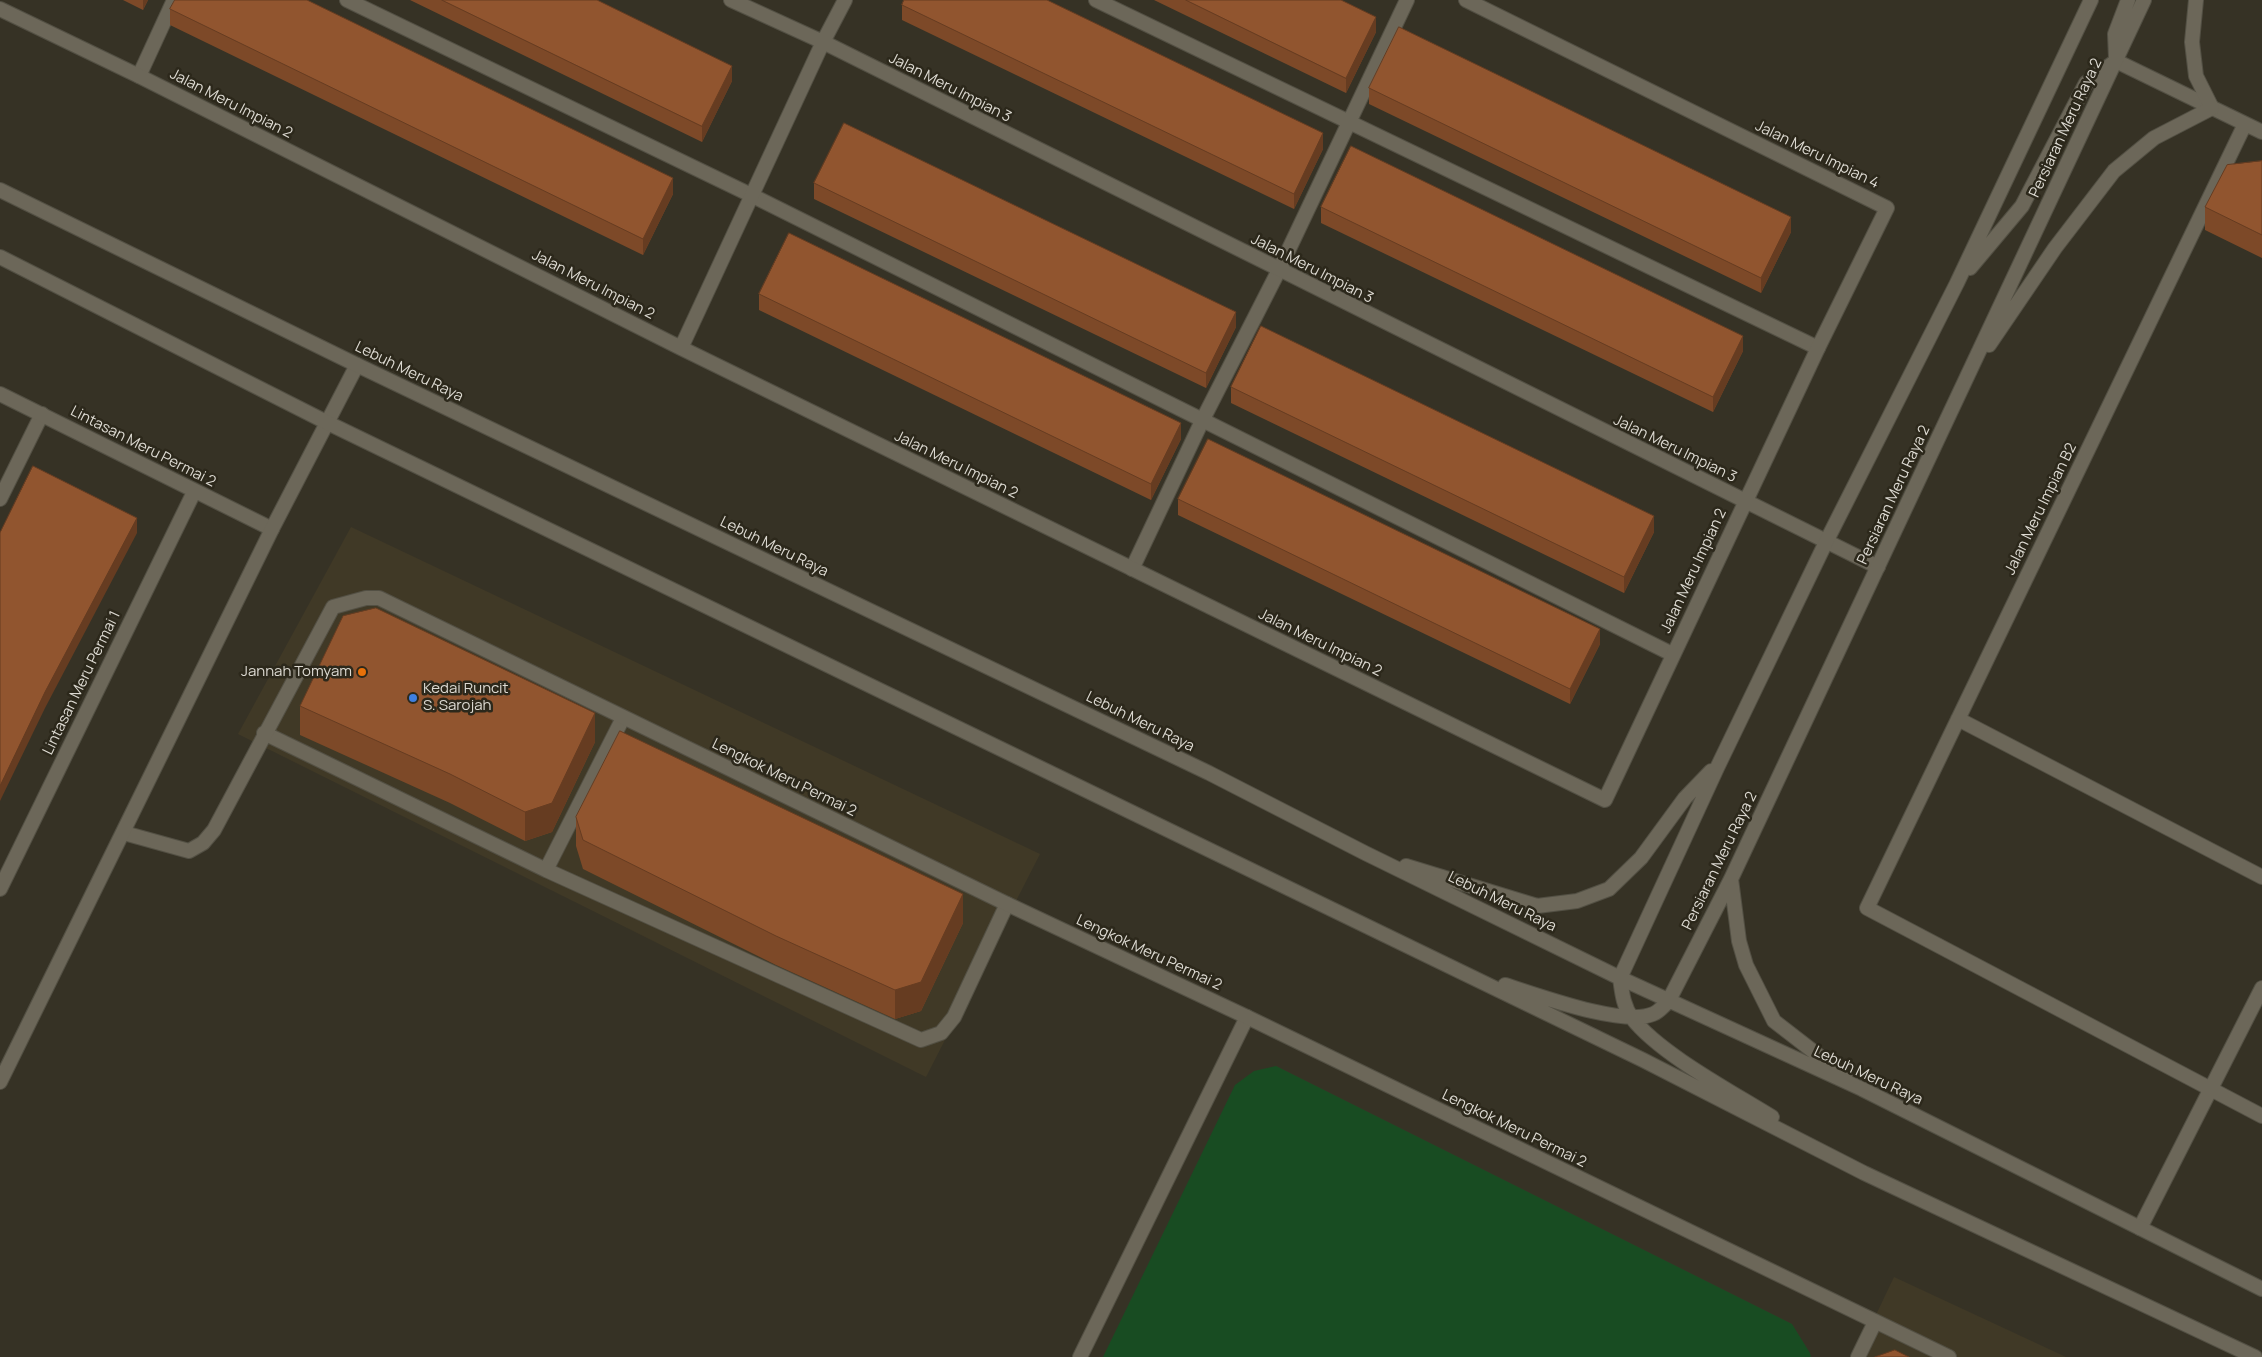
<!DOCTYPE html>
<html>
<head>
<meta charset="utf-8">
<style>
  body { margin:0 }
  canvas { display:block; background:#363225 }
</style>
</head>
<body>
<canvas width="2262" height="1357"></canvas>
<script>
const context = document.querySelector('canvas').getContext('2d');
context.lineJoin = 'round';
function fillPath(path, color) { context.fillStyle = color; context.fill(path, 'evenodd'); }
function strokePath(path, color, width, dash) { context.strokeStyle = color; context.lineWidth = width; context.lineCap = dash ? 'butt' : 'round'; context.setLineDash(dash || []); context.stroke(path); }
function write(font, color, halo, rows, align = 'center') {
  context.font = font + ' Manrope,sans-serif'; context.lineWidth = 5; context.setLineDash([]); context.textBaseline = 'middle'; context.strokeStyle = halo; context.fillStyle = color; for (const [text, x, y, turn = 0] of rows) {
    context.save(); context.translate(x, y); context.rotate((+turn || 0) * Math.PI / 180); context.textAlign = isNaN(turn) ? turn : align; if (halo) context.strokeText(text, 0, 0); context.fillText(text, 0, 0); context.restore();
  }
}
const built = new Path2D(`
  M351 527 1040 854 926 1077 238 734Z
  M1894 1277 2066 1357H1856Z`);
const green = new Path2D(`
  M1276 1066 1792 1324 1810 1353 1811 1357H1103L1235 1085 1254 1071Z`);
const service = new Path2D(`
  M347 0 753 196 1672 654
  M1096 0 1818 348
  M2116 61 2262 132
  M139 76 174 0
  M2245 124 1867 908 2262 1116
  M0 499 42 414
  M1132 569 1202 421 1279 270 1407 0
  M1958 719 2262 877
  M264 733 546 870 921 1040 941 1033 954 1017 1007 904
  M546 870 623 718
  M2140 1228 2262 988
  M1080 1357 1247 1017`);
const minor = new Path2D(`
  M731 0 823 42 1878 567
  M0 9 139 76 681 348 1605 800 1818 348 1887 208 1466 0
  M681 348 823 42 845 0
  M0 394 272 529
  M124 833 189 851 203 843 214 830 333 607 366 598H379L1007 904 1247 1017 1949 1357
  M0 889 194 492
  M1858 1357 1875 1322`);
const tertiary = new Path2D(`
  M0 1082 272 529 357 365`);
const secondary = new Path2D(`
  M2116 58 2115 34 2128 0
  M0 190 357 365 1209 773 1365 853 1620 978 1862 1089 2262 1289
  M0 257 328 423 1643 1060 1864 1173 2255 1357
  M1970 268 2022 206 2086 83 2113 63
  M1989 345 2055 248 2114 171 2154 138 2212 108 2196 76 2192 42 2196 0
  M1406 866 1537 906 1577 901 1609 889 1641 858 1685 798 1711 771
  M1731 879 1739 941 1746 965 1774 1021 1845 1076
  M1620 978 1717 768 1826 542 1957 283 2091 0
  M1620 978C1622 992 1623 1006 1632 1018 1660 1054 1732 1092 1772 1117
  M1505 985C1537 995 1623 1027 1653 1014 1659 1012 1664 1005 1668 1002L1731 879 2144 0`);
const wall = new Path2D(`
  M123 0H148L143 10Z
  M410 0H597L732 81 702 142Z
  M1154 0H1341L1376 32 1346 93Z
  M902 5 1323 149 1294 209 902 20Z
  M170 9 673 194 643 255 170 25Z
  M1369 88 1791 232 1761 293 1369 104Z
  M2262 161V258L2205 230V207Z
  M814 183 1236 327 1206 388 814 199Z
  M1321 207 1743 351 1713 412 1321 223Z
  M759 294 1181 439 1151 500 759 310Z
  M1231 387 1654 532 1624 593 1231 403Z
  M1178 499 1600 644 1570 704 1178 515Z
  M300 706 595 742 552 832 525 841 450 803 300 735Z
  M576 817 963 923 921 1011 895 1019 776 965 583 869 576 846Z`);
const shadedWall = new Path2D(`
  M143 0H148L143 10Z
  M1376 17V32L1346 93V78Z
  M732 66V81L702 142V126Z
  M1323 133V149L1294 209V194Z
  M673 178V194L643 255V239Z
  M1791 217V232L1761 293V278Z
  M1236 312V327L1206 388V373Z
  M1743 336V351L1713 412V397Z
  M1181 423V439L1151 500V484Z
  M1654 516V532L1624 593V577Z
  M137 518V533L45 708 0 801V786L45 692Z
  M1600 629V644L1570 704V689Z
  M595 713V742L552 832 525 841V812Z
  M963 894V923L921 1011 895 1019V990Z`);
const building = new Path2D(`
  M175 0H307L673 178 643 239 170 9Z
  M442 0H597L732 66 702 126Z
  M904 0H1047L1323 133 1294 194 902 5Z
  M1186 0H1341L1376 17 1346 78Z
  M1399 27 1791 217 1761 278 1369 88Z
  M844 123 1236 312 1206 373 814 183Z
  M1351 146 1743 336 1713 397 1321 207Z
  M2262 161V235L2205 207 2227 165Z
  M789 233 1181 423 1151 484 759 294Z
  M1261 326 1654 516 1624 577 1231 387Z
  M1208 439 1600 629 1570 689 1178 499Z
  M33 466 137 518 45 692 0 786V533Z
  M376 608 595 713 552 803 525 812 450 774 300 706 343 616Z
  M620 731 963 894 921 982 895 990 776 936 583 840 576 817Z
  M1895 1350 1909 1357H1875Z`);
const markers = [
  [362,672,5,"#e8710a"],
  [413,698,5,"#3f7fe0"]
];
const streetNames = [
  ["Jalan Meru Impian 3",950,88,27],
  ["Jalan Meru Impian 2",231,104,27],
  ["Persiaran Meru Raya 2",2066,128,-65],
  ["Jalan Meru Impian 4",1817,155,26],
  ["Jalan Meru Impian 3",1312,269,27],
  ["Jalan Meru Impian 2",593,285,27],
  ["Lebuh Meru Raya",409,372,26],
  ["Lintasan Meru Permai 2",143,447,27],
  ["Jalan Meru Impian 3",1675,449,26],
  ["Jalan Meru Impian 2",956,465,26],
  ["Persiaran Meru Raya 2",1894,495,-65],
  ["Jalan Meru Impian B2",2041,509,-64],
  ["Lebuh Meru Raya",774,547,26],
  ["Jalan Meru Impian 2",1694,571,-65],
  ["Jalan Meru Impian 2",1320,643,26],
  ["Lintasan Meru Permai 1",82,683,-64],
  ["Lebuh Meru Raya",1140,722,26],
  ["Lengkok Meru Permai 2",784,778,26],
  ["Persiaran Meru Raya 2",1720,861,-64],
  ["Lebuh Meru Raya",1502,902,26],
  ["Lengkok Meru Permai 2",1149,953,25],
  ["Lebuh Meru Raya",1868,1076,25],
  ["Lengkok Meru Permai 2",1514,1129,26]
];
const poiNames = [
  ["Jannah Tomyam",352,672],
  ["Kedai Runcit",423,689,"left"],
  ["S. Sarojah",423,706,"left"]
];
fillPath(built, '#403926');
fillPath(green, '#184c22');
strokePath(service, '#535044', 16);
strokePath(minor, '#535044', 16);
strokePath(tertiary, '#535044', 16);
strokePath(secondary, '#535044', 16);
strokePath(service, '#6c6759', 14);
strokePath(minor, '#6c6759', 14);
strokePath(tertiary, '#6c6759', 14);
strokePath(secondary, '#6c6759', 14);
fillPath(wall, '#7d4928');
fillPath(shadedWall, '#663c21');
fillPath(building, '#91552f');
strokePath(building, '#663c21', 1);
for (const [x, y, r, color] of markers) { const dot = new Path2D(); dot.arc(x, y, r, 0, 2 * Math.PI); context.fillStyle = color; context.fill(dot); strokePath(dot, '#2c281b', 2); }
write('15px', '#dddad2', '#2c281b', streetNames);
write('15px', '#dddad2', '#2c281b', poiNames, 'right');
</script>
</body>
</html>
